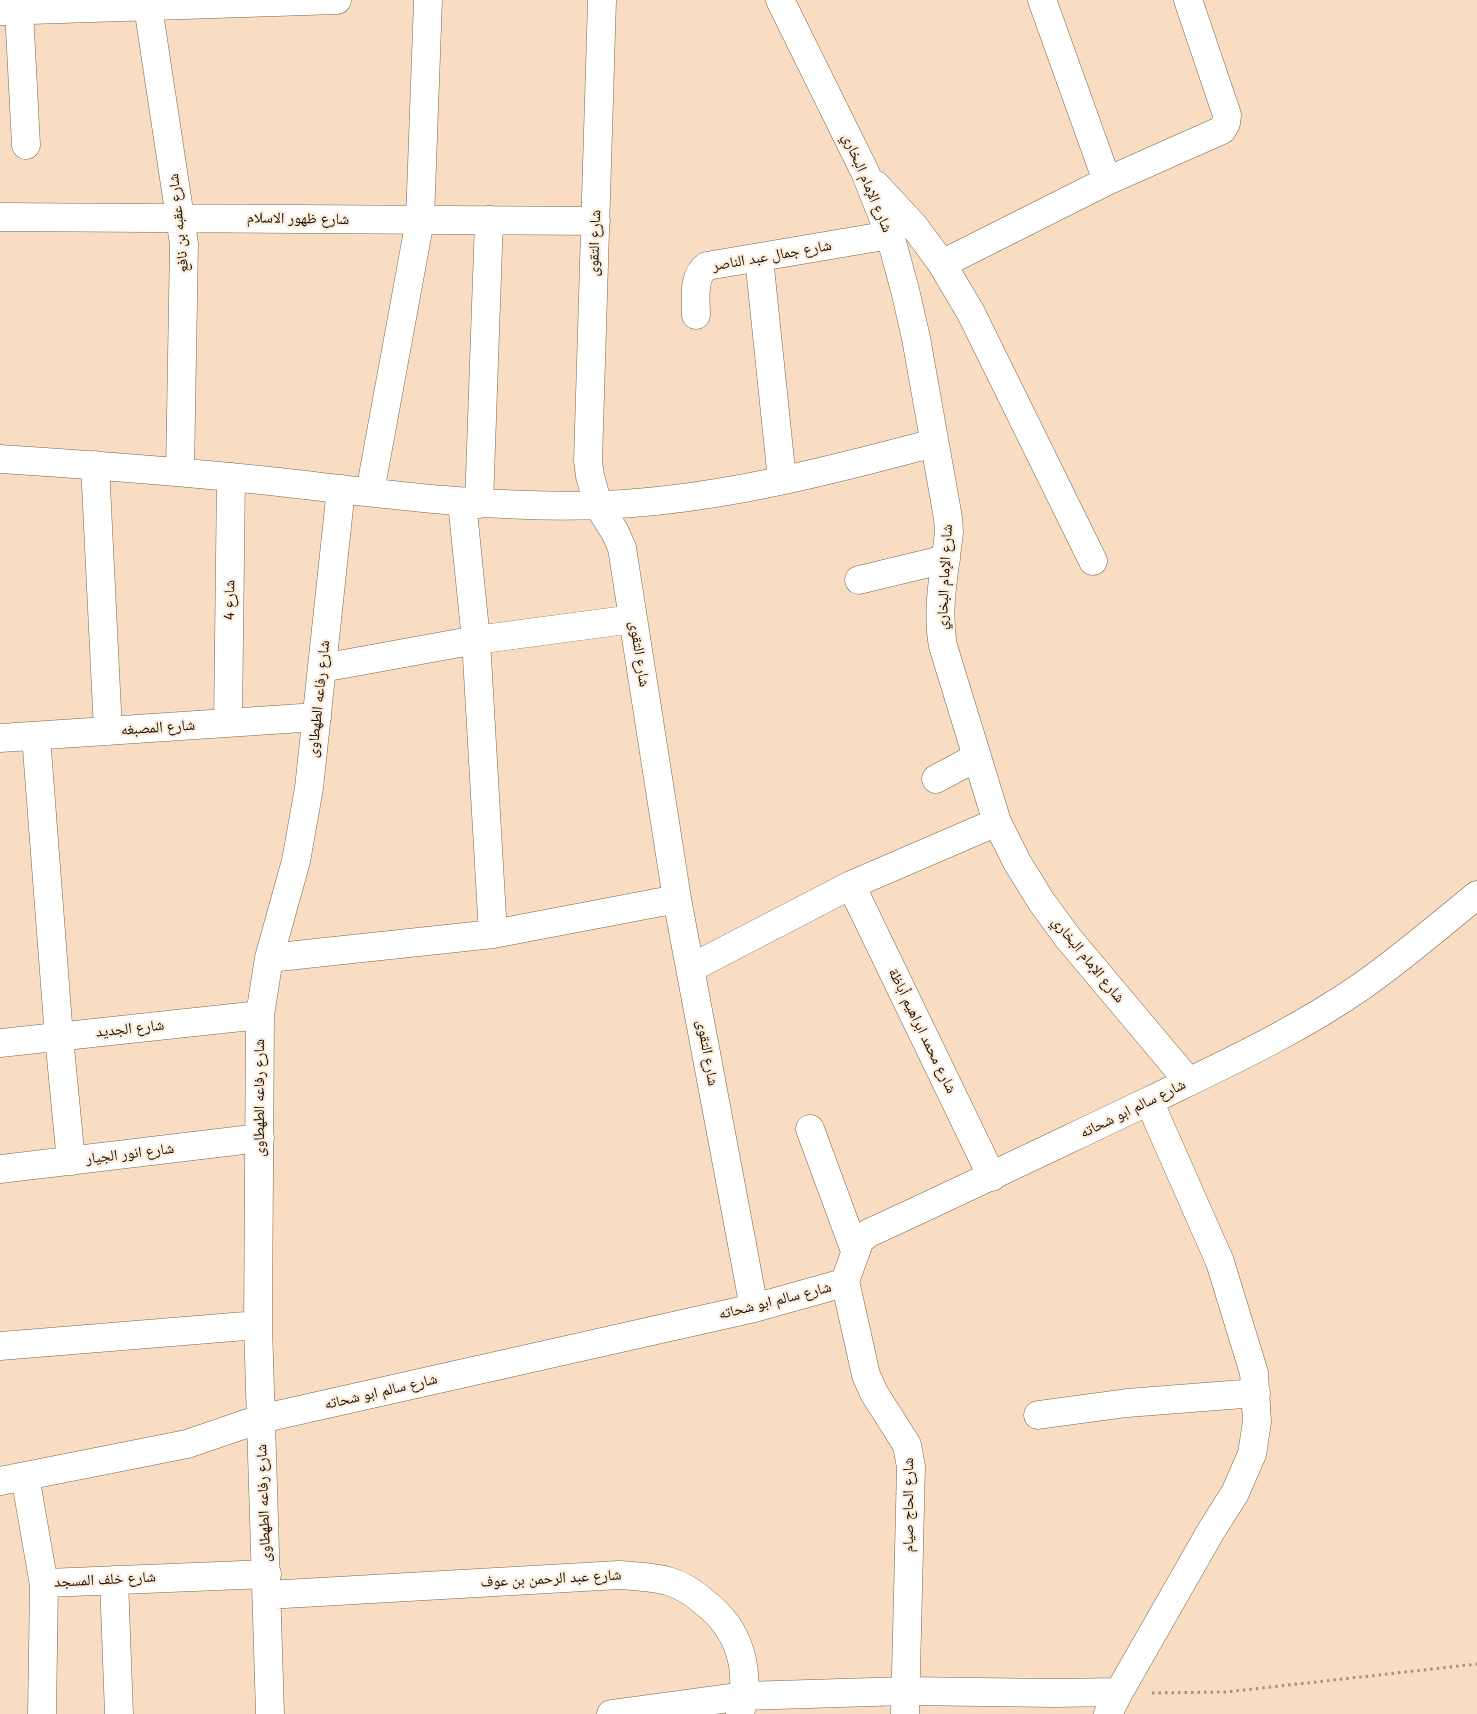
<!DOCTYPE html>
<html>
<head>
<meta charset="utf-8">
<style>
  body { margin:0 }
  canvas { display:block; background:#f8ddc2 }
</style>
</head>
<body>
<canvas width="1477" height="1714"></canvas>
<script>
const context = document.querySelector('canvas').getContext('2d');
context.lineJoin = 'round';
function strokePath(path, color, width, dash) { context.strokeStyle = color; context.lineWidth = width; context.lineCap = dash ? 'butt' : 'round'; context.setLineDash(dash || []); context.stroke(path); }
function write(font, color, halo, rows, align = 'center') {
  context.font = font + ' "Fira Sans","Noto Naskh Arabic",sans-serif'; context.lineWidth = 4.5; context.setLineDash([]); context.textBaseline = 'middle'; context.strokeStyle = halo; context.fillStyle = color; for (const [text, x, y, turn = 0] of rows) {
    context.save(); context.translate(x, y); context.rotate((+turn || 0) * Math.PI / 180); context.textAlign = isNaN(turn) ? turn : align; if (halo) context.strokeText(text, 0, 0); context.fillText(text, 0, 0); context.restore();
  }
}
const path = new Path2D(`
  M1152 1693 1226 1692 1477 1664`);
const street = new Path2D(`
  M147 0 184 244 180 472
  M602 0 588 461 590 476 598 505 615 532 622 548 677 899 754 1308
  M780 0 865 172 890 235 905 290 916 338 948 518 949 532C945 570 936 608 943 646L997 822 1017 862 1041 901 1068 938 1189 1082
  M1042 0 1107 181
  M19 10 26 145
  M0 11 337 0
  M876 185 914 226 942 264 971 313 1093 561
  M0 217 596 221
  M759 258 782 480
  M942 264 1107 181 1222 130 1226 123 1227 115 1188 0
  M696 315C696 300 692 276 707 266L890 235
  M0 459C93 465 186 472 279 482 385 494 492 509 600 505 713 501 825 472 934 443
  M95 465 108 731
  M370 492 420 220 428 0
  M462 502 476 640 493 934
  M479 504 489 220
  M859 580 946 559
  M322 668 476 640 633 619
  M228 723 231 477
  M36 736 59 1037 71 1161
  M0 738 317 717
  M936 779 977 757
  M851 885 992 1177
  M269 958 493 934 677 899
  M691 968 851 885 997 822
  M0 1043 260 1015
  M810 1129 855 1251
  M0 1169 260 1138
  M845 1281 866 1375 874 1393 907 1445 911 1467 905 1714
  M0 1346 258 1325
  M1038 1415 1127 1403 1256 1393
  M25 1476 44 1585
  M0 1481 187 1444 260 1419 754 1308 840 1284 845 1281 860 1240 869 1233C963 1190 1056 1145 1149 1101 1221 1066 1296 1032 1362 986 1402 958 1439 926 1477 895
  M114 1580 119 1714
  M267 1595 619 1575C636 1576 652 1577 668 1581 681 1585 694 1593 704 1602 741 1630 751 1671 740 1714
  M42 1714 44 1585 47 1583 267 1574
  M270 1714 258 1325 260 1015 269 958 296 861 309 788 341 489
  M611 1714 744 1696 905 1691 1055 1693 1119 1692
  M1108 1714 1119 1692 1211 1531 1235 1493 1252 1454 1257 1422 1254 1373 1220 1262 1149 1101`);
const streetNames = [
  ["شارع الإمام البخاري",867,183,67],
  ["شارع ظهور الاسلام",298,219,1],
  ["شارع عقبه بن نافع",179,223,-96],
  ["شارع التقوى",595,243,-88],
  ["شارع جمال عبد الناصر",772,256,-10],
  ["شارع الإمام البخاري",945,577,-87],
  ["شارع 4",230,600,-89],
  ["شارع التقوى",639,654,81],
  ["شارع رفاعه الطهطاوى",319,699,-84],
  ["شارع المصبغه",158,728,-4],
  ["شارع الإمام البخاري",1088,960,51],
  ["شارع الجديد",130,1029,-6],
  ["شارع محمد ابراهيم أباظة",922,1031,64],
  ["شارع التقوى",707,1053,80],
  ["شارع رفاعه الطهطاوى",260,1098,-90],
  ["شارع سالم ابو شحاته",1133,1109,-26],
  ["شارع انور الجيار",130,1154,-7],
  ["شارع سالم ابو شحاته",775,1301,-14],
  ["شارع سالم ابو شحاته",381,1392,-13],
  ["شارع رفاعه الطهطاوى",264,1503,-92],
  ["شارع الحاج صيام",909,1505,-90],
  ["شارع عبد الرحمن بن عوف",551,1579,-3],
  ["شارع خلف المسجد",105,1580,-3]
];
strokePath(street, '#7c644c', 29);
strokePath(path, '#a7927e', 3, [2.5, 4]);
strokePath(street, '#fff', 28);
write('15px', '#170e05', '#fdeddd', streetNames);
</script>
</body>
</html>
